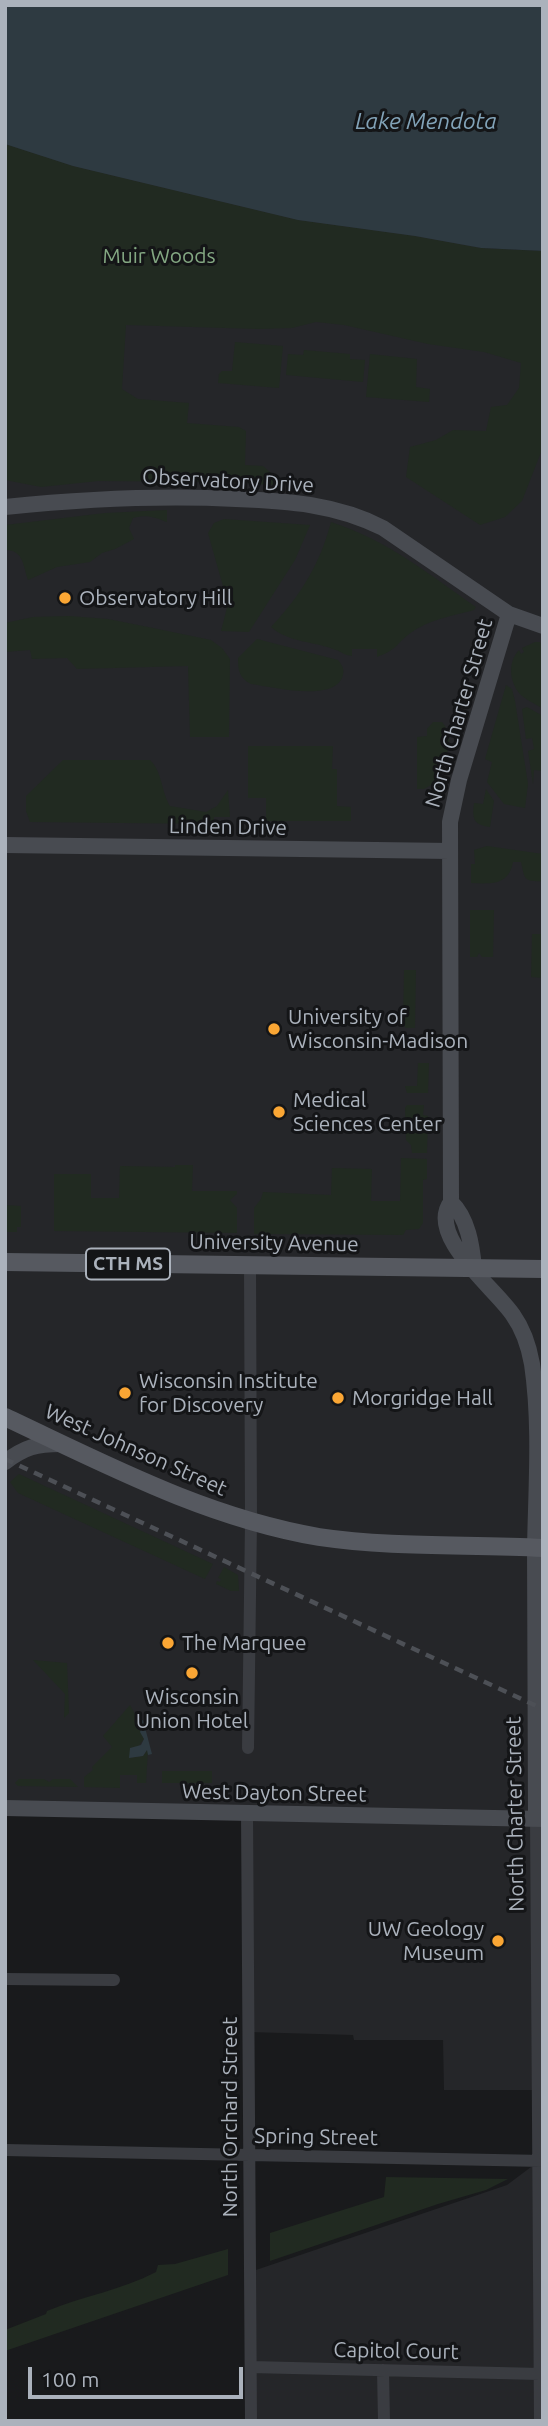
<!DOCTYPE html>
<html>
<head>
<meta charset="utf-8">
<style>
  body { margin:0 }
  #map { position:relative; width:548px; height:2426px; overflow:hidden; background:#191a1c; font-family:Ubuntu,sans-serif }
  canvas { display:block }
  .frame { position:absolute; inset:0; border:7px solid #abb2bc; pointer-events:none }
  .scale { position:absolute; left:28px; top:2367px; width:215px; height:32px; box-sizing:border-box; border:4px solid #abb2bc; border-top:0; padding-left:9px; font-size:21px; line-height:24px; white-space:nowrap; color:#abb2bc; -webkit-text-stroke:5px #141517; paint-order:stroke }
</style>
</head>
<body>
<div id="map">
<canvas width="548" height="2426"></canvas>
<div class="frame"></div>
<div class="scale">100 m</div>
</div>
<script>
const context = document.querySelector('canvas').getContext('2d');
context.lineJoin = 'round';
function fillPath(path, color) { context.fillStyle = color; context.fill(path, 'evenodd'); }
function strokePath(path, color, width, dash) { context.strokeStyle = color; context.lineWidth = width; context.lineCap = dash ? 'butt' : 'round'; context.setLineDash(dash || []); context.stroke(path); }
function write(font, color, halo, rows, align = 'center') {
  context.font = font + ' Ubuntu,sans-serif'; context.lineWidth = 6; context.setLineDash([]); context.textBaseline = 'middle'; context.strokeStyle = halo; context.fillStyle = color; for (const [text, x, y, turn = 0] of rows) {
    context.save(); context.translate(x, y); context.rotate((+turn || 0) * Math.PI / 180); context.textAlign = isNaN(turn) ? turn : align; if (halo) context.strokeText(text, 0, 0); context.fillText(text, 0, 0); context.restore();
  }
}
const built = new Path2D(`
  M5 144 481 248 543 251V2421H251L250 2272 507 2185 539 2161V2090H444L443 2040H354L353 2035 248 2032 246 1813 5 1808Z`);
const green = new Path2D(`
  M5 144 73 166 298 220 415 236 481 248 543 251V447L522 501 505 517 480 525 406 477 410 447 436 440 453 430 486 431 491 407 507 405 519 388 521 363 484 352 428 344 344 325 316 322 292 328 258 329 126 325 122 389 138 399 189 403 187 423 239 427 246 431 245 465 263 466 286 486 228 482 98 481 41 487 5 480Z
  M235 342 283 346 279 388 218 383 219 374 222 371H232Z
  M304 350 350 354V359L365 360 363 382 286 375 288 354 303 355Z
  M370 354 417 359 416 387 430 389 429 402 366 397Z
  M167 510V522C155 517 146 514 133 518L129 528 134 539 115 549 102 553 90 562 57 567 28 580C23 566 24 550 5 550V525L105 513Z
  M224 519 310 525 295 560 249 632 221 631 228 604 208 533 214 523Z
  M331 522C389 541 427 573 476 607L474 610C452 616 427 620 409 634 394 646 398 649 377 657V649H352V656C344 655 342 652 336 650 314 641 289 643 271 627 301 595 320 564 331 522Z
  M69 616 108 619 153 628 211 640 222 648 230 659 229 737H190L188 666 77 669 67 658 32 659 30 650 5 652V623L33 617Z
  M257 639 338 660C344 667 345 672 341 680 327 701 273 687 251 684 239 678 238 670 238 658Z
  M535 642H540L543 650V709C536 704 524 699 519 693 509 680 508 662 519 650L521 654 524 652 522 648Z
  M506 685 512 689 515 701 528 784 525 808 504 804 487 782 492 762 485 759Z
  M527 707 543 716V771L534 770 533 784 528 751 534 749 532 738 526 739 522 709Z
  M433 722H442C457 739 444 761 438 781L424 789H417V737L427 736V729Z
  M248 746H333L332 769H337V806L351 807V821H266V798H248Z
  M63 760H150C162 771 161 791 170 806L206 812 217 806 228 790 230 817H214V824L30 822 26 811V796Z
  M486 789 494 801 490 827C473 825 472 818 474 803L483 804Z
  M487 846 543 854V881C523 882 525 879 521 862H513C509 885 492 884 471 883V864H475L474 850Z
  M470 910H494L493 957H482L479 953 477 957H470Z
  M532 934H543V978L531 977Z
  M404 970H416L415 1028H406L403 1025Z
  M418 1063H429L428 1093H407L405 1086H417Z
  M407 1105H424L423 1115 428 1116 427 1153H412L411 1145 406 1140 405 1108Z
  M401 1158 427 1159V1179L423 1180V1223L419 1229 406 1230 403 1235 254 1234V1208L261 1199 263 1192 331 1195 332 1168 372 1169 371 1201H400Z
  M175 1165H193L192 1191H237V1194L230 1200 237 1208V1233L54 1231V1174H91V1198H119L120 1166 175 1167Z
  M5 1205 21 1206V1227H17V1232H5Z
  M19 1474 213 1564 205 1579 18 1493 10 1482Z
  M224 1567 238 1575 239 1591H231L216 1584 217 1581 220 1582 221 1579 218 1578Z
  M33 1660 67 1663 69 1713 64 1718 65 1694Z
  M130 1705 137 1718 143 1720 139 1721 142 1728H140L144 1739 129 1758 143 1756 148 1749 146 1783H137V1775H120V1788L84 1787V1777L93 1770 92 1767 112 1747 103 1736Z
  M162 1771H212V1783H162Z
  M19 1779H44L49 1782 53 1779H70L78 1787 18 1786 15 1783Z
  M386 2177 508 2179 486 2190 438 2204 270 2261V2233L384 2197Z
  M228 2249V2275L5 2351V2330L46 2314 47 2311C83 2296 122 2290 156 2272L158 2265 175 2264Z`);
const water = new Path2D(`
  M5 5H543V251L481 248 415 236 298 220 73 166 5 144Z
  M143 1720 152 1754 148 1755 147 1750 143 1756 129 1758 130 1748 141 1745 144 1739 140 1732 142 1727 139 1721Z`);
const street = new Path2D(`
  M248 1748 251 1521 250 1265
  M247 1813 251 2421
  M536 1819 540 2421
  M5 1979 114 1980
  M5 2150 543 2161
  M251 2367 540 2374
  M383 2370 384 2421`);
const secondary = new Path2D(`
  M5 507C83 499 159 495 236 499 288 501 336 504 383 528L509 614 543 626
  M509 614 459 780 450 822 451 1202C426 1236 495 1288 513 1315 523 1329 529 1347 532 1364 541 1425 536 1488 535 1549 535 1639 536 1729 536 1819
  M5 845 450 851
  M451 1202C468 1218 472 1246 474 1268
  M5 1462C25 1447 36 1444 61 1444
  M5 1808 543 1819`);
const primary = new Path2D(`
  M5 1262 543 1269
  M5 1417C107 1465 207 1518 319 1537 393 1548 468 1544 543 1548`);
const rail = new Path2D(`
  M5 1459 543 1709`);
const markers = [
  [65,598,7,"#faa634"],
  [274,1029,7,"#faa634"],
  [279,1112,7,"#faa634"],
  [125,1393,7,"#faa634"],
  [338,1398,7,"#faa634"],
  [168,1643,7,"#faa634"],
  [192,1673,7,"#faa634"],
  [498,1941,7,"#faa634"]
];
const shields = [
  [128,1264,84]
];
const shieldNames = [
  ["CTH MS",128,1264]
];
const parkNames = [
  ["Muir Woods",159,256]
];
const streetNames = [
  ["Observatory Drive",228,481,3],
  ["North Charter Street",459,713,-74],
  ["Linden Drive",228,827,1],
  ["University Avenue",274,1243,1],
  ["West Johnson Street",136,1450,24],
  ["West Dayton Street",274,1793,1],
  ["North Charter Street",515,1814,-91],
  ["North Orchard Street",230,2117,-90],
  ["Spring Street",316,2137,1],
  ["Capitol Court",396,2351,1]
];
const poiNames = [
  ["Observatory Hill",79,598],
  ["University of",288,1017],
  ["Wisconsin-Madison",288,1041],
  ["Medical",293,1100],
  ["Sciences Center",293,1124],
  ["Wisconsin Institute",139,1381],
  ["for Discovery",139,1405],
  ["Morgridge Hall",352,1398],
  ["The Marquee",182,1643],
  ["Wisconsin",192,1697,"center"],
  ["Union Hotel",192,1721,"center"],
  ["UW Geology",484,1929,"right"],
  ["Museum",484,1953,"right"]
];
const waterNames = [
  ["Lake Mendota",426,121]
];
fillPath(built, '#252629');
fillPath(green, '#212a21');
fillPath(water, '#2e3a41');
strokePath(street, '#3a3c41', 12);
strokePath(secondary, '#484b51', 16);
strokePath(primary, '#565960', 18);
strokePath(rail, '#4d5056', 4.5, [9, 7]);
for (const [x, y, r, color] of markers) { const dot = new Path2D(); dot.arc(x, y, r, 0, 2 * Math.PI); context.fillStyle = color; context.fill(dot); strokePath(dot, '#141517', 2.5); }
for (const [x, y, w] of shields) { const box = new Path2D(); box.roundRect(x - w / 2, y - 15.5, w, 31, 5); context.fillStyle = '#141517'; context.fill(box); strokePath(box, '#abb2bc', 2); }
write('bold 19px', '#abb2bc', null, shieldNames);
write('21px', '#83a782', '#141517', parkNames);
write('21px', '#abb2bc', '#141517', streetNames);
write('21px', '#abb2bc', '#141517', poiNames, 'left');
write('italic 23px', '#82a3b8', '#141517', waterNames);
</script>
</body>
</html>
